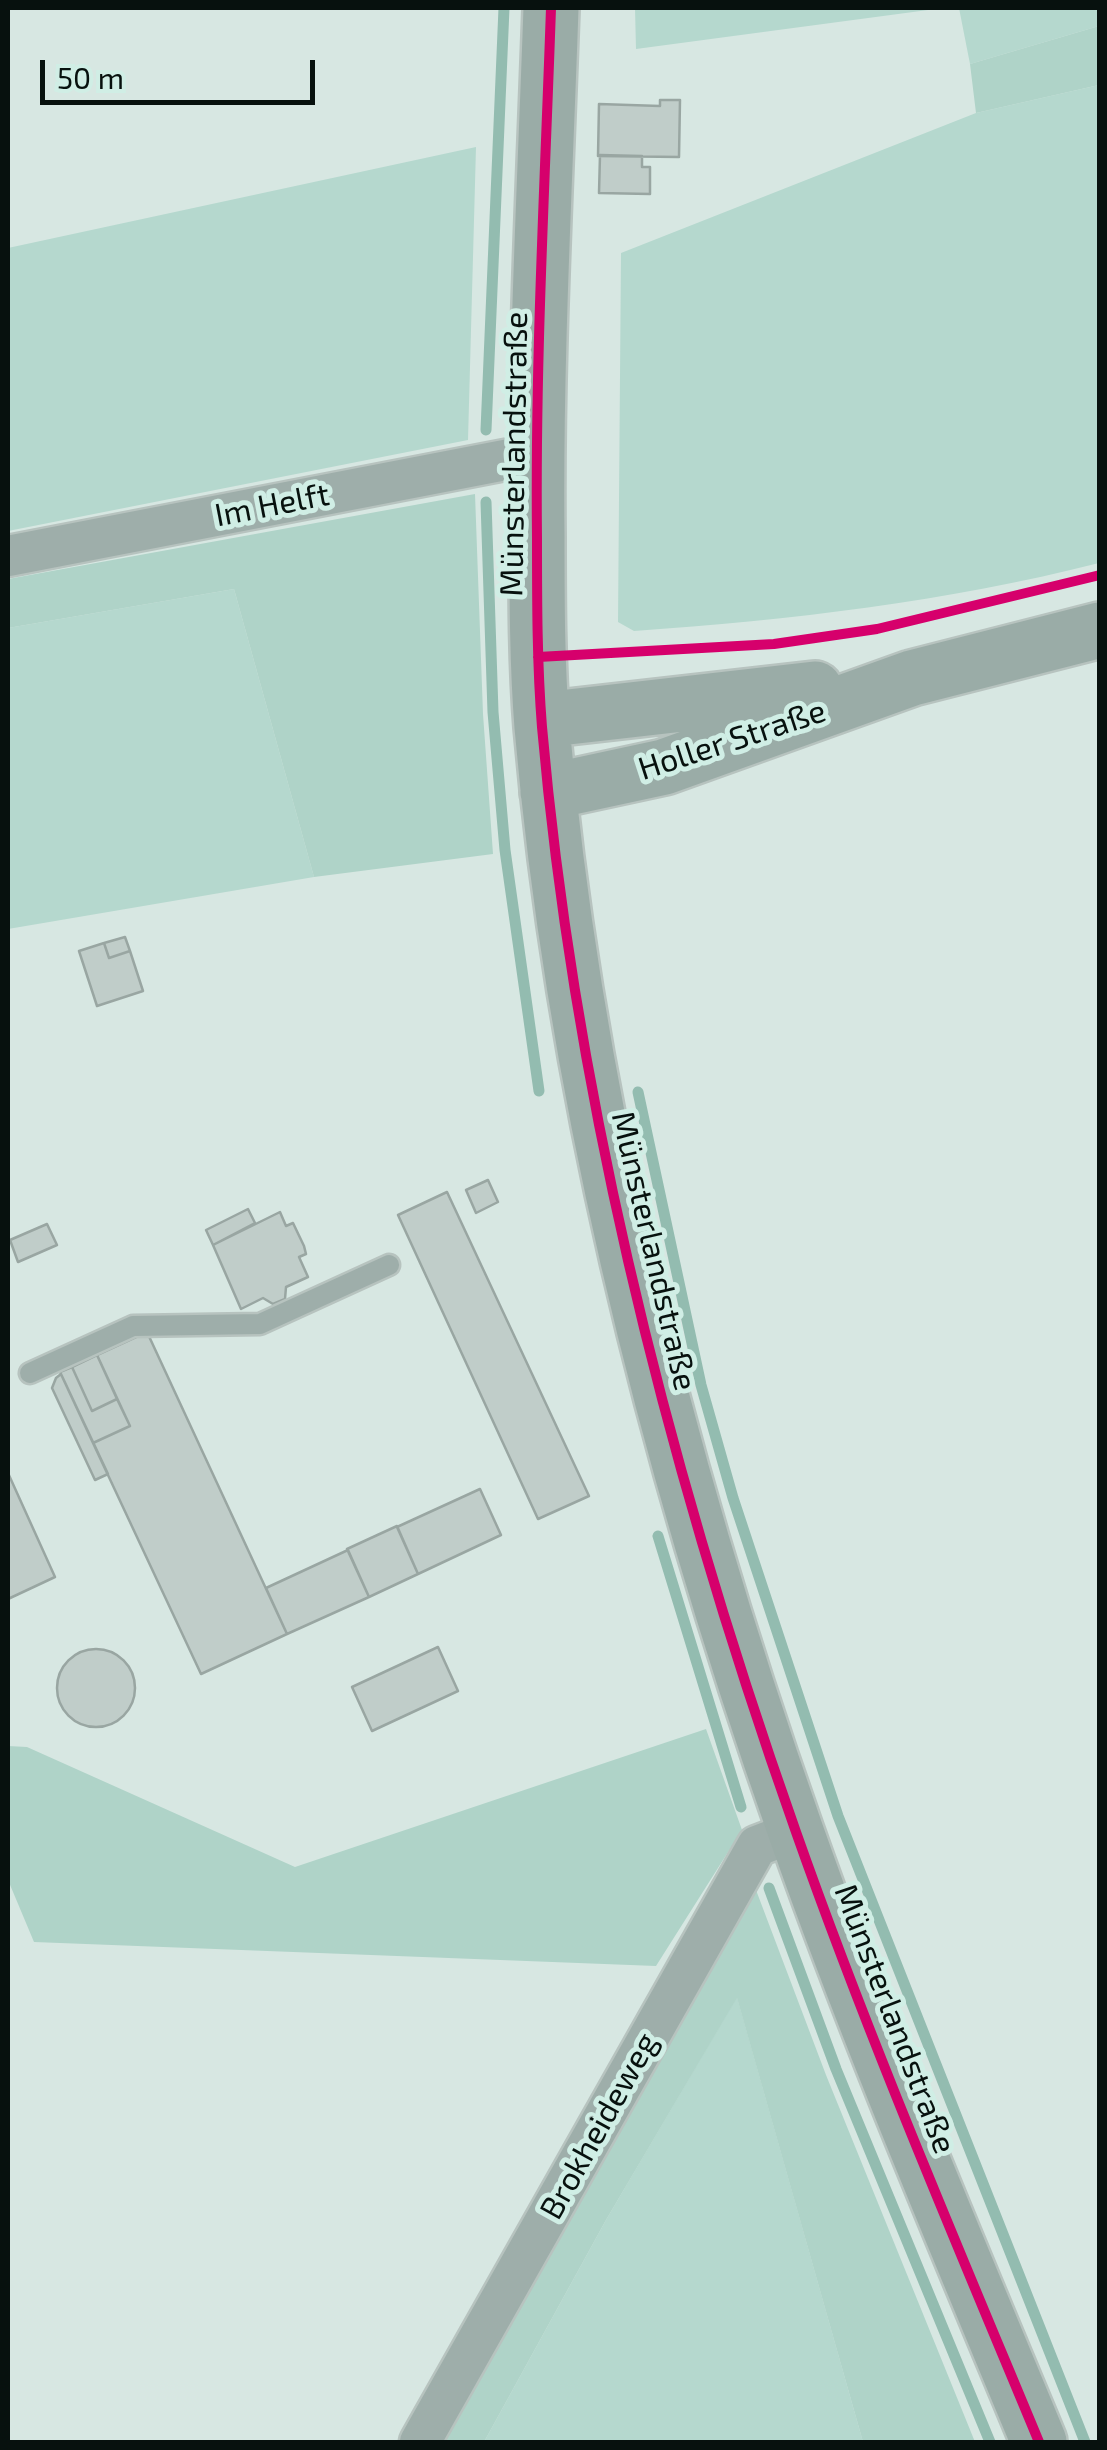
<!DOCTYPE html>
<html>
<head>
<meta charset="utf-8">
<style>
  body { margin:0 }
  #map { position:relative; width:1107px; height:2450px; overflow:hidden; background:#d7e7e2; font-family:"Exo 2",sans-serif }
  canvas { display:block }
  .frame { position:absolute; inset:0; border:10px solid #07110e; pointer-events:none }
  .scale { position:absolute; left:40px; top:60px; width:275px; height:45px; box-sizing:border-box; border:5px solid #07110e; border-top:0; padding-left:12px; font-size:30px; line-height:35px; white-space:nowrap; color:#07110e; -webkit-text-stroke:8px #d0eee5; paint-order:stroke }
</style>
</head>
<body>
<div id="map">
<canvas width="1107" height="2450"></canvas>
<div class="frame"></div>
<div class="scale">50 m</div>
</div>
<script>
const context = document.querySelector('canvas').getContext('2d');
context.lineJoin = 'round';
function fillPath(path, color) { context.fillStyle = color; context.fill(path, 'evenodd'); }
function strokePath(path, color, width, dash) { context.strokeStyle = color; context.lineWidth = width; context.lineCap = dash ? 'butt' : 'round'; context.setLineDash(dash || []); context.stroke(path); }
function write(font, color, halo, rows, align = 'center') {
  context.font = font + ' "Exo 2",sans-serif'; context.lineWidth = 10; context.setLineDash([]); context.textBaseline = 'middle'; context.strokeStyle = halo; context.fillStyle = color; for (const [text, x, y, turn = 0] of rows) {
    context.save(); context.translate(x, y); context.rotate((+turn || 0) * Math.PI / 180); context.textAlign = isNaN(turn) ? turn : align; if (halo) context.strokeText(text, 0, 0); context.fillText(text, 0, 0); context.restore();
  }
}
const green = new Path2D(`
  M635 8H943L636 49Z
  M959 8H1099V26L970 64Z
  M1099 85V563C946 602 791 620 634 631L618 622 621 253 976 113Z
  M476 147 468 440 8 531V248Z
  M234 589 314 877 8 929V628Z
  M737 1997 863 2442H484L606 2220Z`);
const forest = new Path2D(`
  M1099 26V85L976 113 970 64Z
  M475 494 483 714 493 854 314 877 234 589 8 628V579Z
  M706 1729 742 1830 656 1966 34 1942 8 1880V1746L27 1747 295 1867Z
  M756 1890 826 2075 975 2442H863L737 1998 606 2220 484 2442H433Z`);
const stream = new Path2D(`
  M486 430 504 8
  M486 502 493 712 505 850 539 1091
  M638 1092 701 1385 733 1498 838 1816 1085 2442
  M658 1536 741 1807
  M769 1888 836 2069 990 2442`);
const building = new Path2D(`
  M660 100H680L679 157 598 156 599 104 660 106Z
  M600 155 642 156V167H650V194L599 193Z
  M125 937 130 951 109 958 104 943Z
  M104 943 109 958 130 951 143 991 97 1006 79 951Z
  M488 1180 498 1202 476 1213 466 1190Z
  M447 1192 589 1496 538 1519 398 1215Z
  M248 1209 255 1223 213 1245 206 1230Z
  M280 1212 286 1226 293 1223 304 1246 306 1254 299 1257 308 1277 286 1287 285 1299 273 1304 263 1298 241 1309 213 1245Z
  M47 1224 57 1245 18 1262 10 1240Z
  M147 1332 287 1634 201 1674 93 1443 130 1426 97 1355Z
  M97 1355 117 1399 92 1411 72 1367Z
  M72 1367 92 1411 117 1399 130 1426 93 1443 60 1372Z
  M61 1374 108 1474 95 1480 52 1388 56 1378Z
  M8 1473 55 1577 8 1599Z
  M480 1489 501 1535 418 1574 397 1527Z
  M397 1526 418 1574 369 1597 347 1549Z
  M348 1550 369 1597 287 1634 266 1588Z
  M438 1647 458 1691 372 1731 352 1687Z
  M57 1688a39 39 0 1 1 78 0a39 39 0 1 1-78 0Z`);
const lane = new Path2D(`
  M30 1373 133 1326 260 1324 389 1265`);
const street = new Path2D(`
  M8 556 536 454
  M420 2442 757 1846 796 1831`);
const secondary = new Path2D(`
  M551 8C545 184 535 361 537 538 537 601 537 664 542 727 575 1104 670 1476 796 1832 869 2039 955 2240 1039 2442
  M542 720 815 689
  M548 792 664 767 912 678 1100 630`);
const cycleway = new Path2D(`
  M551 8C545 184 535 361 537 538 537 601 537 664 542 727 575 1104 670 1476 796 1832 869 2039 955 2240 1039 2442
  M538 657 774 644 877 629 1100 575`);
const streetNames = [
  ["Münsterlandstraße",514,454,-89],
  ["Im Helft",272,505,-11],
  ["Holler Straße",732,740,-18],
  ["Münsterlandstraße",654,1251,77],
  ["Münsterlandstraße",895,2019,69],
  ["Brokheideweg",599,2126,-61]
];
fillPath(green, '#b5d8ce');
fillPath(forest, '#afd3c8');
strokePath(stream, '#93bcb0', 11);
fillPath(building, '#c0cdc9');
strokePath(building, '#99a6a2', 2.5);
strokePath(lane, '#b7c3bf', 25);
strokePath(street, '#b7c3bf', 45);
strokePath(secondary, '#b7c3bf', 60);
strokePath(lane, '#9eaeaa', 20);
strokePath(street, '#9eaeaa', 40);
strokePath(secondary, '#9aaca7', 55);
strokePath(cycleway, '#d6006c', 10);
write('32px', '#07110e', '#d0eee5', streetNames);
</script>
</body>
</html>
